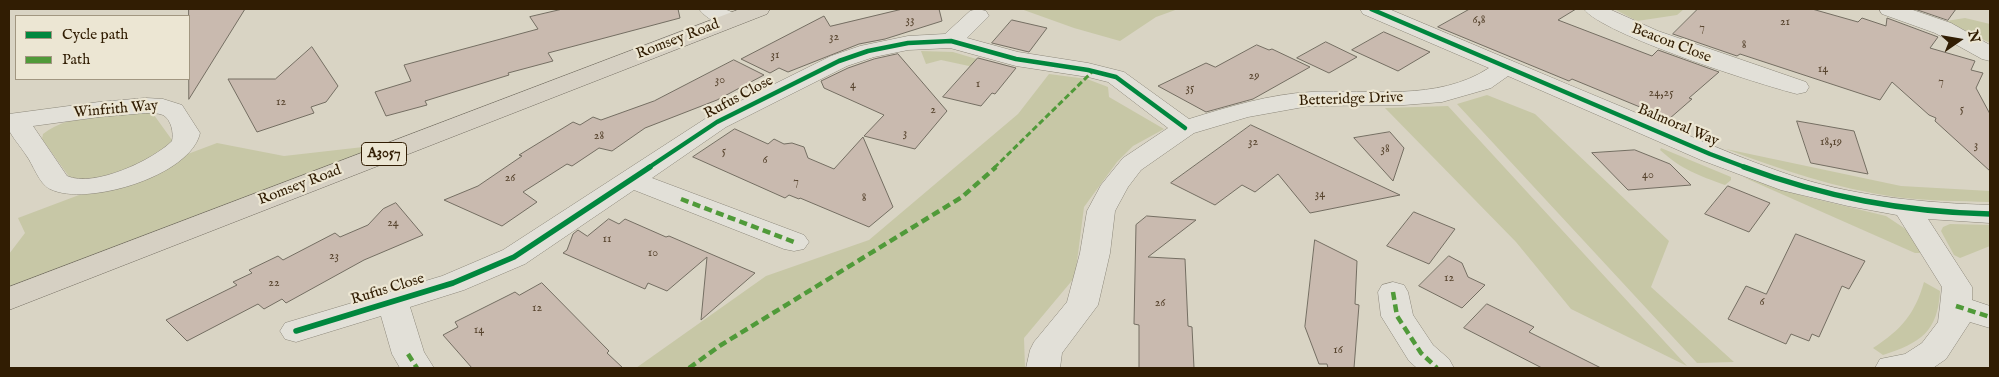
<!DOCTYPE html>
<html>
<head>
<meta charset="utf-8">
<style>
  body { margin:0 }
  #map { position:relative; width:1999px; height:377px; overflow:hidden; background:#d9d4c4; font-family:"IM FELL English",serif }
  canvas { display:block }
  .frame { position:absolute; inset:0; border:10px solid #311d03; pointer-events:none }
  .legend { position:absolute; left:15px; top:15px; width:175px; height:65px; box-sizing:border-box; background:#ece6d3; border:1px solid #a19680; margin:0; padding:6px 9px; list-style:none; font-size:15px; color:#311d03 }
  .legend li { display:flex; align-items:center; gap:10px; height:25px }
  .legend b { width:25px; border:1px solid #a19680 }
  .north { position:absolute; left:1934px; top:15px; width:50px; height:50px; -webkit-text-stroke:4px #ece6d3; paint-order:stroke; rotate:77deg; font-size:14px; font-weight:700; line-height:20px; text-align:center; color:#311d03 }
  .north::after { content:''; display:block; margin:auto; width:18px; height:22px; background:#311d03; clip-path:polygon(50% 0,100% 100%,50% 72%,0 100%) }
</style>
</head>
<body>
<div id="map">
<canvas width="1999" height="377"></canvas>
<div class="frame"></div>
<ul class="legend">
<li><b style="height:6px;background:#00873e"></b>Cycle path</li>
<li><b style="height:6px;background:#509a39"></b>Path</li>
</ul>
<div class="north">N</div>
</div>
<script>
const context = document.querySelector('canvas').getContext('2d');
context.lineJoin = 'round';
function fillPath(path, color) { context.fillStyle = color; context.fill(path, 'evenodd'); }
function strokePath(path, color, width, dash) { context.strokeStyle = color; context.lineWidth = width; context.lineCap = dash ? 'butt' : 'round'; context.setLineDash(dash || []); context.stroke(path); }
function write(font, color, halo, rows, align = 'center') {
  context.font = font + ' "IM FELL English",serif'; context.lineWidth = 4.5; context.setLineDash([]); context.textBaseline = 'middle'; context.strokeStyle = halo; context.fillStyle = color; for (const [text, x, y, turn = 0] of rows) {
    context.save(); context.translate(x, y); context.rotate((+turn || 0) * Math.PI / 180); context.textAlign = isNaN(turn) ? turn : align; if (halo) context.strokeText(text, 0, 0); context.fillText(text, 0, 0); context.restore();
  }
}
const green = new Path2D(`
  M1021 9H1178L1156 17 1120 41 1074 28Z
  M1614 9H1684L1677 15 1637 21Z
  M1965 18 1990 24V43L1946 21Z
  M921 51 953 52 1000 66 997 72 941 60 926 64Z
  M1049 74 1087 79 1108 87 1109 97 1164 129 1133 146 1117 162 1084 207 1075 277 1024 338 1025 368H636L766 276 869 240 1018 114Z
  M1487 95 1535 114 1669 241 1651 287 1734 362 1697 363 1457 104Z
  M1448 106 1687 366 1571 309 1516 242 1385 108Z
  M145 112 154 115 172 140 170 147C136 167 112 184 70 178L42 139 43 134C71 113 112 114 145 112Z
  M217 143 284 156 381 145 374 153 9 292V254L25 233 18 218Z
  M1661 148 1731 177V180L1725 185C1698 175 1682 170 1660 150Z
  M1726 149 1901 186 1990 191V202C1958 201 1926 201 1895 197 1836 188 1781 170 1726 149Z
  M1743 177 1807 197 1886 216 1907 230 1925 253H1915Z
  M1950 224 1990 225V246L1960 258 1954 255 1941 231 1943 227Z
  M1924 282 1940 291C1938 332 1920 343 1883 355L1873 348C1901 330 1915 314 1924 282Z`);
const building = new Path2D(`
  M189 9H245L189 99Z
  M563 9H678L680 18 548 53 553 61 508 73 509 75 425 101 427 105 386 116 375 92 411 81 404 65 538 29 530 17Z
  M903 9H939L942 21 885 39 859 44 788 72 779 68 770 73 741 59 824 16 830 26Z
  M1470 9H1576L1558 20 1652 56 1658 50 1719 72 1689 98 1692 99 1669 119 1572 79 1569 81 1438 27Z
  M1698 9H1812L1858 22 1862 18 1886 26 1887 18 1938 37 1930 48 1975 61 1971 70 1983 73 1976 88 1990 114V171L1935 121 1936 118 1929 115 1892 82 1880 100 1740 54 1737 56 1673 34Z
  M1915 9H1956L1948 20Z
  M1012 20 1047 28 1029 52 992 43Z
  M1384 32 1430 52 1398 71 1352 50Z
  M1326 42 1357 57 1329 73 1297 58Z
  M1257 45 1269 50 1272 49 1310 67 1253 99 1206 112 1158 86 1206 63 1215 67Z
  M312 47 338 86 326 102 311 107 314 113 257 132 228 79H275Z
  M898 54 947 111 915 149 864 136 884 115 824 88 821 81 848 68 874 59Z
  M978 58 1016 68 995 94 992 93 981 106 943 97Z
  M734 60 764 75 717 100 645 128 612 151 599 148 572 166 567 164 523 192 537 202 502 226 444 200 478 186 522 156 519 155 573 122 580 125 593 117 601 120 654 101Z
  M1797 121 1854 131 1868 174 1811 163Z
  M1251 125 1400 195 1310 213 1278 174 1255 192 1242 185 1215 205 1171 183Z
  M735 129 768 144 774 139 784 144 792 143 804 147 808 158 834 169 863 137 893 207 869 227 800 198 799 199 789 195 785 198 693 157Z
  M1390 132 1404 148 1393 181 1354 138Z
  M1635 150 1670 164 1691 185 1628 190 1592 153Z
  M1728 186 1770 203 1749 232 1705 214Z
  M396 203 423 235 364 260 286 303 282 299 264 309 258 304 187 341 166 320 237 285 233 282 252 273 249 270 278 256 283 260 335 233 340 237 368 225 383 209Z
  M1414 212 1455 229 1429 264 1387 246Z
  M1147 216 1196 220 1148 257 1185 259 1188 326 1192 327 1194 368H1139V325L1134 324 1136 225Z
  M609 219 619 224 625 219 666 237 669 236 755 273 701 320 707 257 667 291 648 283 645 289 563 253 567 250 573 234 578 230 587 236Z
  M1796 234 1865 261 1849 289 1842 286 1819 337 1812 334 1809 341 1791 334 1786 344 1728 319 1746 286 1766 294Z
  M1315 240 1357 261 1355 304 1359 305 1354 368H1328L1327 364H1319L1305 327Z
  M1449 256 1462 263 1468 277 1485 285 1462 308 1419 286Z
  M542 283 609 351 607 353 623 368H472L443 335 458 327 455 322 515 292 519 295Z
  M1487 304 1534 327 1529 332 1601 368H1542L1464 328Z`);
const street = new Path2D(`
  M699 9C714 8 731 6 740 20L737 25C724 28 707 20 699 9Z
  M978 9 986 11 989 16 967 38 1018 52 1088 63 1124 72 1189 119C1228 107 1270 94 1311 92 1370 89 1437 102 1489 68L1363 14 1360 9H1389C1468 42 1547 76 1627 109 1683 133 1740 159 1799 178 1860 197 1927 203 1990 205V223L1928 219 1972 287V300L1990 306V328L1970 322 1946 359 1933 368H1875L1880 359 1905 354 1922 343 1938 322 1940 306 1942 287 1897 215 1848 206 1781 190 1701 160 1508 76 1491 88 1442 102 1404 105 1309 106 1248 117 1194 133 1141 170 1128 187 1115 211 1110 253 1098 305 1062 353 1060 368H1026L1030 350 1034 342 1067 302 1080 253 1087 211 1101 185 1123 158 1168 128 1108 82 1088 77 1016 66 950 48 908 50 874 57 847 66 726 127 652 178 804 235 809 242 804 249 794 251 784 249 634 190 525 264 464 290 410 307 424 352 434 368H400L392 354 381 316 296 342 285 339 280 331 285 323 442 276 503 250 708 117 831 56 860 46 908 36 945 34 970 11Z
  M1584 9H1609L1658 31 1806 82 1809 87 1806 92 1797 94C1761 85 1601 34 1584 9Z
  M1879 9H1910L1951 23 1990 45V61L1982 59 1935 33 1882 14Z
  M146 98 163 99 182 105 200 133C191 176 86 207 50 189 39 184 33 164 26 155 21 147 12 137 9 130 7 126 9 118 9 114L99 102ZM146 113C151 113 158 113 163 115 171 119 174 133 172 141 153 160 94 188 67 176L33 126 99 117Z
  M1393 282 1404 285 1408 292 1413 315 1433 345 1449 359 1454 368H1417L1409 361 1381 316 1378 292 1382 285Z`);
const primary = new Path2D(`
  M740 9H770L767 14 9 310V287Z`);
const quietFar1 = new Path2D(`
  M994 168 1093 71`);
const quiet = new Path2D(`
  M681 199 794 242
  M1393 292 1397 316 1421 353 1437 368
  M1956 306 1990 317
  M408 354 417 368
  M689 368 721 345 962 197 996 167`);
const cyclewayFar1 = new Path2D(`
  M1371 9 1710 154 1747 168
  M648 168 717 122 839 61 868 51 908 43 951 41 1016 59 1088 70 1116 77 1185 128`);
const cycleway = new Path2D(`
  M1744 167C1825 197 1903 212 1990 214
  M296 331 453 283 514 257 650 167`);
const numberNames = [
  ["33",910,21],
  ["6,8",1479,21],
  ["21",1785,23],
  ["7",1702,29],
  ["32",834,38],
  ["8",1744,46],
  ["31",775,56],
  ["14",1823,70],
  ["29",1254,77],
  ["30",720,81],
  ["7",1941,83],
  ["1",978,85],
  ["4",853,86],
  ["35",1190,89],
  ["24,25",1661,94],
  ["12",281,103],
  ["5",1962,110],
  ["2",933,111],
  ["3",905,134],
  ["28",599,137],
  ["32",1253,143],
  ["18,19",1831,143],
  ["3",1976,146],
  ["38",1385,150],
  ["5",724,152],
  ["6",765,161],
  ["40",1648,176],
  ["26",510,179],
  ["7",796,183],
  ["34",1320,195],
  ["8",864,199],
  ["24",393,224],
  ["11",607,240],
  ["10",653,254],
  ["23",334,257],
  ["12",1449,279],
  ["22",274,284],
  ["6",1762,303],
  ["26",1160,304],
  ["12",537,309],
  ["14",479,331],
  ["16",1338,351]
];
const shields = [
  [384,154,45]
];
const shieldNames = [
  ["A3057",384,154]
];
const streetNames = [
  ["Romsey Road",678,40,-21],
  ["Beacon Close",1671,44,21],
  ["Rufus Close",739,98,-28],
  ["Betteridge Drive",1351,100,-2],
  ["Winfrith Way",116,110,-5],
  ["Balmoral Way",1678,126,23],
  ["Romsey Road",300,186,-21],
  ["Rufus Close",388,290,-17]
];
fillPath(green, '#c7c7a6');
fillPath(building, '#c9baaf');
strokePath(building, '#746e62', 1);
strokePath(street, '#8d887b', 1);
strokePath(primary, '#746e62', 1);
fillPath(street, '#e2e0d8');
fillPath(primary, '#d6d0c3');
strokePath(quietFar1, '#509a39', 3, [6, 3]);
strokePath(quiet, '#509a39', 4.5, [8, 4.5]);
strokePath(cyclewayFar1, '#00873e', 4.5);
strokePath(cycleway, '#00873e', 5.5);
write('12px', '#57442e', null, numberNames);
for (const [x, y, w] of shields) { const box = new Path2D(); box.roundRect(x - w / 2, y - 11.5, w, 23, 4); context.fillStyle = '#ece6d3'; context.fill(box); strokePath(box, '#311d03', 1); }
write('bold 14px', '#311d03', null, shieldNames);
write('15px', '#311d03', '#ece6d3', streetNames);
</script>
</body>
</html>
